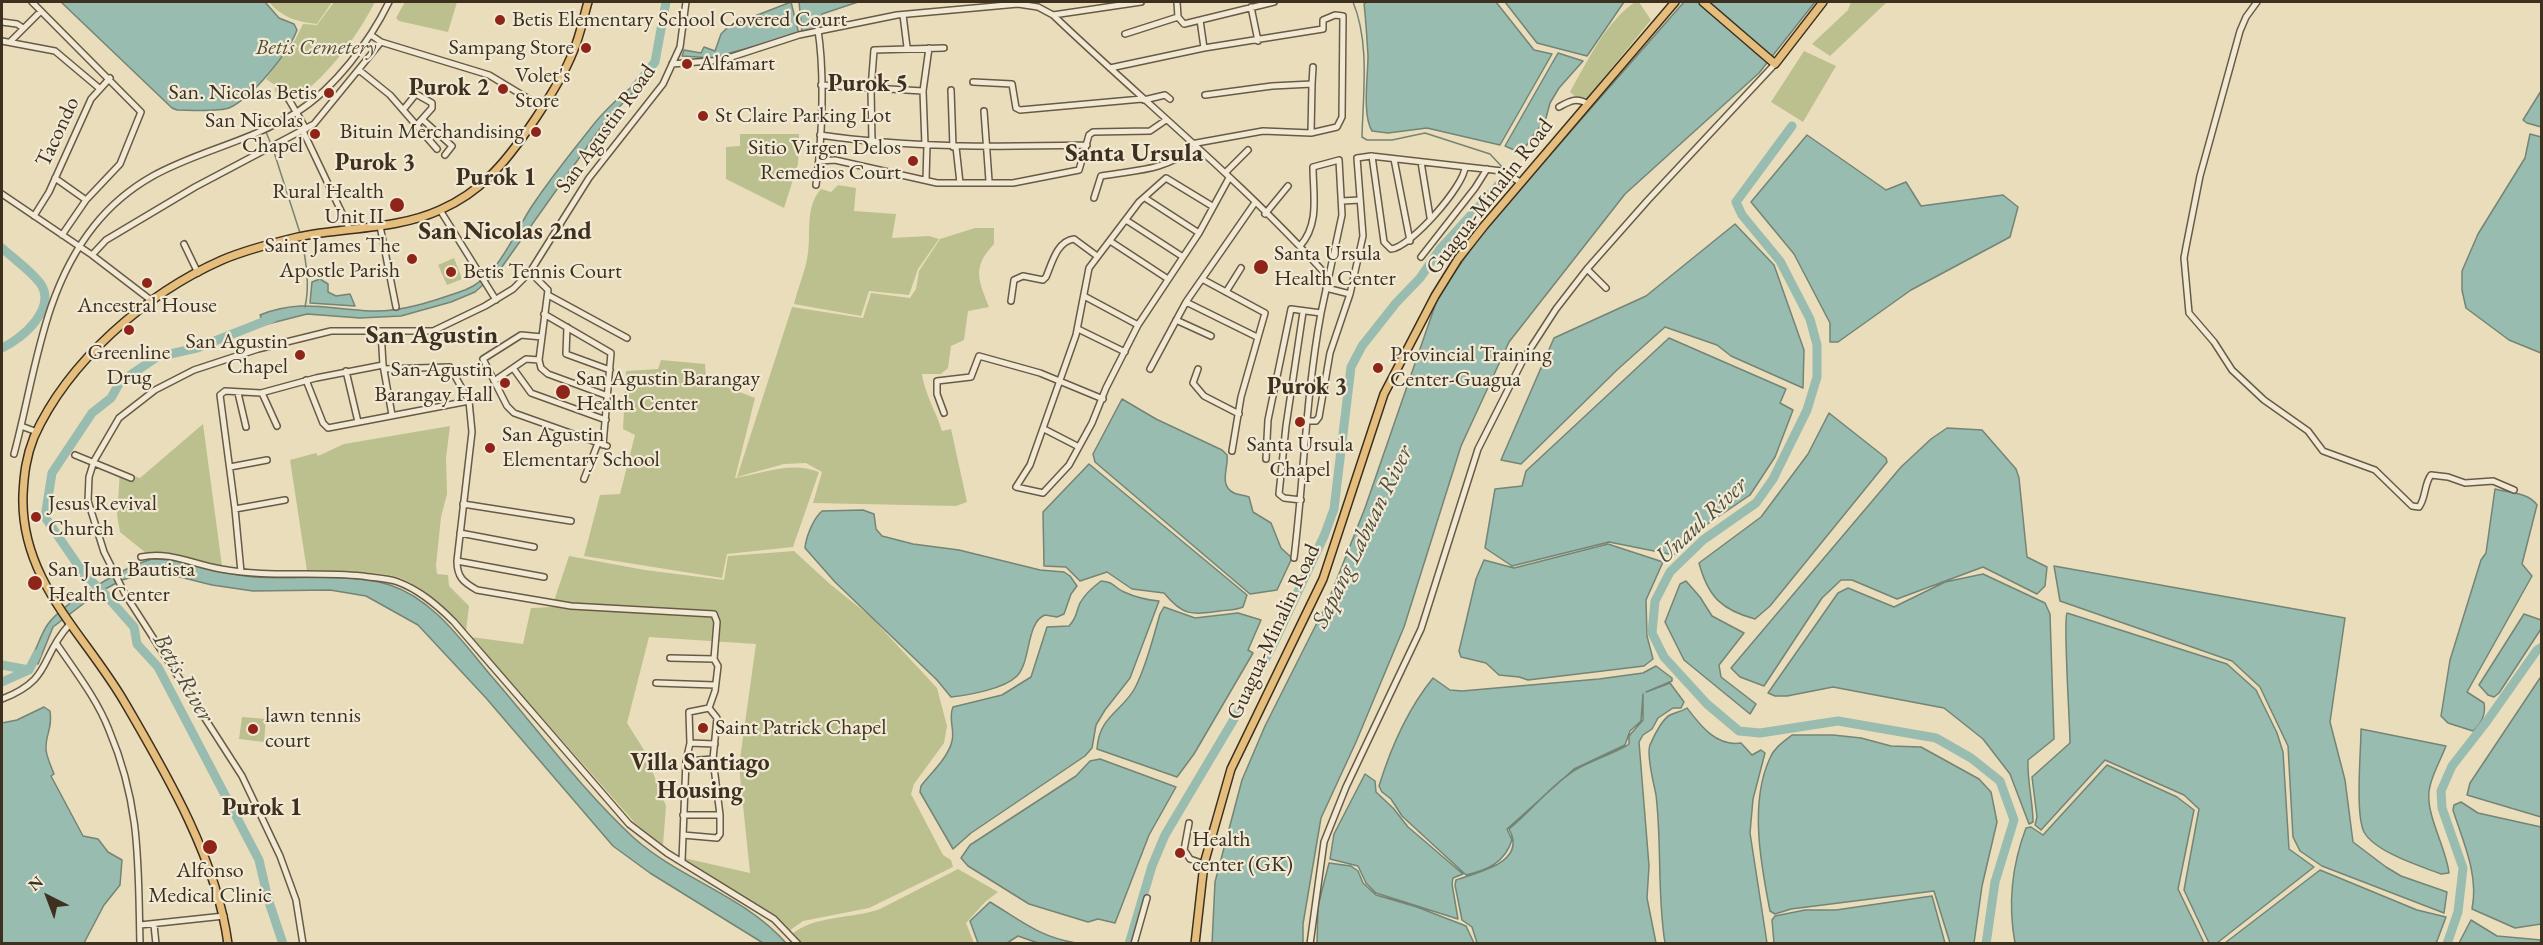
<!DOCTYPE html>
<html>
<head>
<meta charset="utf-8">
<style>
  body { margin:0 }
  #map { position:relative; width:2543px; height:945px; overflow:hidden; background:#eaddbc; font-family:"EB Garamond",serif }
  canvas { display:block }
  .frame { position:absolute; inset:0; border:3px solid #3d301f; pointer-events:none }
  .north { position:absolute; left:18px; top:867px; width:60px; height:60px; -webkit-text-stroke:4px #f1e9d3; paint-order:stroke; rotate:318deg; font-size:16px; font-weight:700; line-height:24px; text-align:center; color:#3d301f }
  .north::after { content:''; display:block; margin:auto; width:21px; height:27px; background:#3d301f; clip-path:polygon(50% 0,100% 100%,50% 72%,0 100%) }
</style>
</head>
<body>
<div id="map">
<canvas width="2543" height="945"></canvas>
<div class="frame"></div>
<div class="north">N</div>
</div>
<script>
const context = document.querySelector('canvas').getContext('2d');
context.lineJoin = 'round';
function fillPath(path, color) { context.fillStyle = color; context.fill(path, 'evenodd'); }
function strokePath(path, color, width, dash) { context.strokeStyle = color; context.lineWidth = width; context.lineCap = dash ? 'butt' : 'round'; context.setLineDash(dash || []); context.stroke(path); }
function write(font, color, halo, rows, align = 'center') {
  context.font = font + ' "EB Garamond",serif'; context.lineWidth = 4.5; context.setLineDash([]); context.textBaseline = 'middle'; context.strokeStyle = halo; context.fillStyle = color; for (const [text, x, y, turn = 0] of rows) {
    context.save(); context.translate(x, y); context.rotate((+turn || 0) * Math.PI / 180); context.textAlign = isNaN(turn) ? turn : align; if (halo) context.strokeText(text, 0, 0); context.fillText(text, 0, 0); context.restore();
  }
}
const green = new Path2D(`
  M269 2H332L317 24C296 22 282 17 269 2Z
  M334 2H375C354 42 325 79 288 105L275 91V85L266 79 295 40 303 24 317 25Z
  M405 2H457L448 32 399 21 396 18Z
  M1635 2H1639L1651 20 1583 103 1570 92C1588 60 1605 23 1635 2Z
  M1851 2H1887L1830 56 1812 44 1848 10Z
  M1804 51 1836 66 1803 122 1771 102Z
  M740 134H799L798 164 784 208 726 179V147L740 146Z
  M838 185 856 188 854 211 896 214 892 238 929 236 939 239 918 269 909 295 869 291 861 316 794 304C798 287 806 270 808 253 811 231 805 207 821 189L831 192Z
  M975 228H994V244C972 267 978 279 989 307L968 311 964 340 951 346 948 368 941 374H922C925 395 936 411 942 431L951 429 967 502 956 506 813 503 822 472 806 463 784 464 737 477 792 307 863 318 871 293 910 298 916 289 919 271 940 239Z
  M454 258 462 279 447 285 438 265Z
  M661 360 705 364 706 377 709 380 755 398 735 478C764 473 791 461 819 472L793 547 727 554 722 578 584 556 600 495 620 494 635 435 623 429 626 371 658 369Z
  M203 424 222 566 165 552 146 553 120 532 117 515 120 471 140 478Z
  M450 426 446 458 447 494 441 517 436 565 437 574 448 575 449 586 469 606 466 631C447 612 426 588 400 578 378 570 332 573 307 571L290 460 316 453 318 456 344 444Z
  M794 551 830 584 871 617 937 688 947 726 944 743 914 784 911 794 943 855 951 860 953 867 869 908 803 921 789 931 775 917 751 902 685 863 684 858 750 873 739 766 756 644 649 637 627 723 644 750 666 806 663 845 635 823 471 637 523 644 531 608 552 607 569 556 645 570 724 580 728 556Z
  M242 717 266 719 264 742 239 739Z
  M958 869 998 892 985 902 966 923 974 943H801L792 934C815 915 852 919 880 909Z`);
const water = new Path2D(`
  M61 2H265L279 18 294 24 297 30C289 52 252 98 229 108 218 112 189 110 177 110L172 108Z
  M791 2 799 34 712 58 682 56 684 50 701 53 704 47 715 51 721 34 729 26Z
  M799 2H858L822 14 823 26 802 33Z
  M1367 2H1496L1534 50 1552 54 1500 145 1427 128 1388 133 1372 131C1362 115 1368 76 1368 56 1367 39 1366 21 1364 4Z
  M1505 2H1624L1587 56 1537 43Z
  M1684 2H1815L1759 73 1625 194 1509 342 1461 446 1404 627 1356 742 1321 818 1303 924V943L1212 944 1215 882 1242 780 1265 726 1329 599 1365 508 1439 294 1486 228Z
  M1558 53 1583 61 1559 88 1550 103 1546 118 1521 153 1505 146Z
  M642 78 645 80 604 123 499 271 475 292 451 302 401 316 360 318 307 314 264 325 260 315C302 298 330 310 372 311 403 312 436 300 465 290 499 277 514 233 532 206 550 179 570 154 590 129 605 109 623 94 642 78Z
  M2541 91V127L2527 123 2523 120Z
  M2530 134 2541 137V353L2509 340 2466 308 2462 290V271L2478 234 2525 158Z
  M1807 135 1886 190 1906 182 1921 206 2003 195 2018 207 2010 237 1911 290 1838 342H1830V323L1794 254 1751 202Z
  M1735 224 1774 265 1804 350 1803 388 1731 356 1717 345 1665 327 1618 369 1521 464 1501 460 1554 338 1646 296Z
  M320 279 328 284V292L336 296 350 294 355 306 310 303 312 282Z
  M1669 338 1786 389 1780 403 1793 410 1775 457 1750 495 1706 525 1674 555 1609 542 1512 566 1485 548 1495 489 1522 486 1526 471Z
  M1122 399 1156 419 1222 450 1227 455C1229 467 1218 485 1234 493 1238 495 1244 495 1249 497L1253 512 1271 523 1281 548 1292 558 1277 590 1250 594 1095 462 1093 454Z
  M1829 413 1886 458 1887 462 1770 606 1755 619C1722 610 1708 597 1699 563L1761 517 1808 454Z
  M1947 428 1982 430 2016 469 2019 478 2027 557 2047 567 2045 586 2037 594 1983 567 1897 599 1852 580H1841L1822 598 1764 686 1740 677 1731 668 1901 467 1931 439Z
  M1089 464 1247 595 1243 607C1237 610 1228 610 1220 611 1191 615 1183 616 1164 593L1132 589 1107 572 1080 581 1066 567 1044 566 1043 512Z
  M2495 489C2509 493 2528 492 2537 505L2522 564 2532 576 2467 692 2484 703C2486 714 2481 724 2473 731L2448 723 2441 716 2450 660 2481 560 2486 553Z
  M863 510 874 514 876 529 882 536 913 544 959 550 1040 570 1064 572 1070 576 1077 586 1071 594 1064 614 1057 617 1045 615C1026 622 1031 662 1017 676 1004 689 969 695 951 697L937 680 835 582 805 548C806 537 813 519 822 511Z
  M1608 544 1663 562 1646 600 1647 636 1653 659 1644 666 1528 680 1519 677 1499 675 1486 663 1461 657 1459 651 1476 579 1484 560 1514 568Z
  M152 559C187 558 220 575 254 577 299 580 346 572 390 585 435 600 463 643 493 678 539 731 582 790 634 838 680 879 745 896 786 943H763L650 873 613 846 486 698 418 625 366 596 330 590 253 591 212 585 168 574H143L122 580 96 594 53 627 38 664 29 662C37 650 40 635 48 624 64 602 126 566 152 559Z
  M2054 566 2345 618 2330 722 2345 780 2353 842 2386 867 2401 876 2447 892 2444 913 2322 866 2300 851 2293 837 2288 746 2260 687 2232 661 2060 601Z
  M1983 574 2045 603 2050 614 2054 739 2028 760C2027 781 2033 801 2033 822L2029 824 2010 774 1983 739 1944 708 1833 687 1787 696H1775L1768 693 1838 593 1848 588 1894 607 1945 582Z
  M1101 581C1115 582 1113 587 1124 592 1135 597 1147 600 1159 601L1130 678 1105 710 1096 725 1092 748 1085 756 971 833 953 849 920 792 921 786C931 773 948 758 952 741 955 730 948 718 953 707L1002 695 1031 677 1047 627 1069 626C1078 616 1075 614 1080 603 1085 594 1093 587 1101 581Z
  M1686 581 1700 597 1712 616 1744 633 1719 665 1721 677 1756 704 1750 714 1684 660 1665 622 1680 584Z
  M1164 607 1195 618 1238 613 1261 620 1248 650 1253 653 1194 754 1177 777 1097 749C1099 715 1124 711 1136 686 1147 664 1153 638 1160 614Z
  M2067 613 2227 664 2256 690 2277 733 2283 752 2289 849 2314 867 2217 943H2209L2184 890 2199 809 2184 795 2105 760 2041 830 2035 825 2037 817 2032 777 2070 743C2070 724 2063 621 2067 613Z
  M2524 614 2541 620V629L2499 693 2494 697 2488 695 2479 685Z
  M1656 666 1672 678V681L1646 692 1670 683 1684 702 1681 708H1673L1658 718 1652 729 1643 735 1639 742 1649 866 1647 898 1656 943H1477L1472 927 1462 920 1455 885 1456 880C1477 872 1528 863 1509 829 1532 810 1550 786 1575 770 1590 761 1610 755 1626 746L1629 744V736L1643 720V694L1641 721 1630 731 1625 745 1574 769 1507 829 1512 840C1505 862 1488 870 1466 875L1402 816 1391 799 1382 792 1379 786C1391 747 1407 710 1433 678L1450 690 1462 691 1599 679 1643 673Z
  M2540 678 2542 679 2541 817 2467 795 2470 783Z
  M44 707 50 711C53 729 45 734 46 750 47 758 51 766 54 774L51 776 83 836 98 839 108 852 122 860 120 885 104 905 84 943H2V723L17 720Z
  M1687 708C1700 725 1716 747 1741 743L1752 755 1761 750 1765 753 1753 799 1750 833 1767 943H1665C1657 894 1662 845 1656 795 1654 784 1646 755 1650 745 1654 736 1661 720 1670 715 1676 712 1681 712 1687 708Z
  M2361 729 2446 746C2441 759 2433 773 2430 786 2423 811 2446 846 2449 873L2441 874C2420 866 2375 852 2364 832 2355 814 2361 752 2361 729Z
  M1792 735H1833L1861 738 1891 746 1921 747 1979 779 1991 792 1997 822 1982 886 1974 943H1950L1934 891 1791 909 1775 914 1770 911C1761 865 1749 803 1770 758 1774 748 1783 742 1792 735Z
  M1100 759 1176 787 1149 835 1115 923 1098 919 1088 922 1029 904 968 866 961 858 970 845 1076 776 1090 761Z
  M2107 765 2177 797 2194 810 2178 889 2204 943H2015C2008 905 2012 865 2026 828L2031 827 2043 835Z
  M1365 774 1375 781 1376 792 1393 808 1408 827 1463 874 1453 878 1452 884 1458 919 1376 893 1366 883 1358 866 1330 859 1334 834Z
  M2461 802 2478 813 2541 827V924L2515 928 2472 909C2479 875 2463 842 2453 810L2454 805Z
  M1329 863 1351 866 1358 871 1363 883 1376 895 1417 907 1466 926 1474 943H1317L1318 906Z
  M2320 870 2417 910 2446 917 2437 941 2435 944 2225 943Z
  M1932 896 1945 943H1774L1772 920 1775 916 1805 910H1836Z
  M990 902C1020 920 1039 937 1076 943H1038L1018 936 1007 943H978L970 921Z
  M2471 920 2497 936 2541 940V943H2459Z`);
const stream = new Path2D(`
  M1353 2C1370 43 1363 93 1362 137L1367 140H1392L1425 133 1490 154 1504 169
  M259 118 264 128
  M266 132 271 144
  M273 149 300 233
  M302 240C306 262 310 285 305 307`);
const river = new Path2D(`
  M635 87 655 62 666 2
  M1792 126 1736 202 1742 215 1780 261 1810 319 1817 345V377L1807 410 1773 479 1756 503 1703 540 1670 572 1655 601 1652 633 1664 657 1707 704 1739 731 1760 733 1838 721 1936 738 1971 758 2000 781 2014 820 1995 882 1986 944
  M2 248C14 259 30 270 40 283 58 308 22 339 2 348
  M273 318 197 348 157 357 120 382 111 398 92 413 52 473 45 517 84 574 104 593 134 627 137 644 158 667 259 860 268 899 283 944
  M2 665 29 670
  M29 670 37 654
  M2 682 29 670
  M1129 944 1152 866 1165 835 1237 714 1274 643 1324 536 1334 509 1351 367 1362 346 1396 303 1420 278 1440 249 1504 179 1506 172
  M2447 944 2458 912 2463 868 2442 808 2441 791 2452 766 2487 721 2537 650 2542 647`);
const minor = new Path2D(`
  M32 2 141 112 120 164 86 200 62 235
  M1177 2 1178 17 1184 24 1274 2
  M2257 2 2246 17 2240 31 2200 176 2186 247 2184 258 2189 313 2214 342 2232 370 2264 400 2308 431 2323 451 2375 470 2412 506 2419 507C2426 498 2424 484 2431 475L2448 477 2465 483 2493 481 2514 490
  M1251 7 1258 41
  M903 15 907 47
  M1053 15 1141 2
  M1200 20 1204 48
  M2 22 17 24 23 28
  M1125 34 1178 17
  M371 35 381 42 489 75 542 107
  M2 41 55 51 99 88
  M10 42 41 11
  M672 64 722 60 799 35 897 15 1018 4 1038 7 1053 15C1144 102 1244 183 1328 277
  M1110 68 1204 48 1323 29V20L1335 15 1343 16 1342 117 1337 127 1311 133 1263 131 1191 144
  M359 70 390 95 437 149
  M973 82 1012 84 1016 108 1020 110 1142 99
  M1312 84 1313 67
  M821 85 923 91
  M951 90 953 147
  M1205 95 1272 86 1312 84 1311 133
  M288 98 306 129
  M1144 100 1165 95 1170 99
  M1559 107C1570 101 1576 97 1588 104
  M403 110 416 94 432 103V108L416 126
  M984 111 989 181
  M423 120 452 146 445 155
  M303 131 350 230
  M820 135C909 148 997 147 1087 145
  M872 142 871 89 874 50 944 48
  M925 145 923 91 929 48
  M956 147 960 183
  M1372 156 1384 242 1391 249C1410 248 1465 185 1465 167
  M1394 159 1410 241
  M820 161 835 160 937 183H1013L1079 170 1089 135 1093 132 1150 131 1166 120
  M1421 162 1430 217
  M1225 173 1248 150
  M55 178 86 200
  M926 180 927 145
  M816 185C822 141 825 75 818 30
  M2 194 92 255 152 301
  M1094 198 1101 176C1141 169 1159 172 1195 148
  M1145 198 1199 233
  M1342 201 1360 200
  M1212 206 1166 178 1139 202 1089 268 1076 335 1030 465 1016 487 1043 493 1069 465 1092 423 1106 388 1138 325 1199 233 1229 178
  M440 210 496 300
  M1265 214 1288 186
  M34 216 49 192 91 99 110 78
  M1126 220 1183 257
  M380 226 396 307
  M1110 241 1168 279
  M184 244 198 273
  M92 255 106 240 195 187 314 124 381 42
  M1421 257 1475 188 1487 169
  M1587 269 1606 288
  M530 272 548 290 539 360 541 368 548 374 608 396
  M1202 279 1265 313 1241 397 1232 451
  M1326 288 1350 294
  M1226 292 1241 268
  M548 295 627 338
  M1084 296 1138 325
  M1011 301 1014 280 1023 276 1043 280 1046 277C1052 263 1057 241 1074 239L1097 256
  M1186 302 1257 337
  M544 314 611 353 603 445
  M1176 320 1211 336
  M567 327 566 354 610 370
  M1078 329 1125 352
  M381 331 383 365 392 415
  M542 337 521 335 483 359 507 406 514 413 607 446
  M513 368 531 393 606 420
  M384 369 450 367 469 401 472 432 457 561C457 577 463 582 477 590L571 606 714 614 717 622 714 659 718 666 715 691 709 708
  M1150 369 1186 302 1254 204
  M1198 369 1193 383 1204 396 1239 414
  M346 371 358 422
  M306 380 323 423 328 428 469 401
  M494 381 526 359 539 360
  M238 393 246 427
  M262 393 277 426
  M944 413 937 394V381L971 377 979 356 1040 373 1103 399
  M1308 421H1316L1319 417 1330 353 1350 294 1363 236 1357 158 1371 156 1502 171 1520 182
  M21 426 37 432
  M1044 429 1079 447
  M14 454C35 376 42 291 94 226 152 153 225 157 297 112 335 88 370 41 389 2
  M75 455 131 478
  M1266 459 1268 420 1291 309 1321 313 1342 215 1339 160 1313 167C1313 194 1320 224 1300 246
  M230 467 267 460
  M584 479 598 443
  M1301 500 1284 498 1279 494 1286 426 1303 312
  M463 504 571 521
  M235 509 285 500
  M460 533 534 547
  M141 557C170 551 192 564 221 569 268 578 315 571 362 576 374 578 387 578 398 582 420 590 438 606 454 622L629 824 667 853 774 919 798 944
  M1294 558C1304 477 1306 394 1321 313
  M457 561 544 577
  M241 572 235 509 220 395 225 391 261 393 316 378 383 365
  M56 643C75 671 97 699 109 730 141 806 138 864 140 944
  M670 658 714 659
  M656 683 715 685
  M2 699C53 679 39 658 69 625
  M709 708 717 718 713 759 720 815
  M690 743 715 744
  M686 761 713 759
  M683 815H720V834L717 838 683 835
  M1189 823 1184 850 1190 859 1204 864
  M682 861 686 761 690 743 689 712 709 708
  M140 925 224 916
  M154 925 156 944
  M303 944 296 900 280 856 242 776 125 594 104 552 88 501 89 477 94 461 119 418 155 390 194 370 258 349 331 331H433L485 306 513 289 530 272 589 178 663 84 680 47 686 2
  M1134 944 1147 898
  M1310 944 1324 842 1346 787 1421 629 1478 449 1523 360 1556 309 1587 269 1648 200 1775 64`);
const major = new Path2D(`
  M1703 2 1775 64 1823 2
  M228 944C217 860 167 775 125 703 85 634 20 581 23 495 24 474 26 457 34 437 68 361 147 293 222 260 245 250 273 243 298 237 344 227 396 230 440 210 458 202 475 191 489 177 515 153 560 85 573 52 580 36 583 19 588 2
  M1195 944 1204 864 1231 769 1323 579 1384 394 1435 296 1458 259 1484 226 1675 2`);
const markers = [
  [500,20,6,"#8f2418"],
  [586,48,6,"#8f2418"],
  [687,64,6,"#8f2418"],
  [503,89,6,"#8f2418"],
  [329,93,6,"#8f2418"],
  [703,116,6,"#8f2418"],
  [536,132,6,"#8f2418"],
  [315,134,6,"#8f2418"],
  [913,161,6,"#8f2418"],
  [397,205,8,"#8f2418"],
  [412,259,6,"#8f2418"],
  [1261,267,8,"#8f2418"],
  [451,272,6,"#8f2418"],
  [147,283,6,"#8f2418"],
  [129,330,6,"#8f2418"],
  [300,355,6,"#8f2418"],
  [1378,368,6,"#8f2418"],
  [505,383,6,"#8f2418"],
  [563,392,8,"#8f2418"],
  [1300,422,6,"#8f2418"],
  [490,448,6,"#8f2418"],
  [36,517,6,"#8f2418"],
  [35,583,8,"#8f2418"],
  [703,728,6,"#8f2418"],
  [253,729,6,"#8f2418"],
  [210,847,8,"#8f2418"],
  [1180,853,6,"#8f2418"]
];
const poiNames = [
  ["Betis Elementary School Covered Court",512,20],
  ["Sampang Store",574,48,"right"],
  ["Alfamart",699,64],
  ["Volet's",515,76],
  ["Store",515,101],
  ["San. Nicolas Betis",317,93,"right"],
  ["St Claire Parking Lot",715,116],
  ["San Nicolas",303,121,"right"],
  ["Chapel",303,146,"right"],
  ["Bituin Merchandising",524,132,"right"],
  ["Sitio Virgen Delos",901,148,"right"],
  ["Remedios Court",901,173,"right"],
  ["Rural Health",384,192,"right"],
  ["Unit II",384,217,"right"],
  ["Saint James The",400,246,"right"],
  ["Apostle Parish",400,271,"right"],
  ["Santa Ursula",1274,254],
  ["Health Center",1274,279],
  ["Betis Tennis Court",463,272],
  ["Ancestral House",147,306,"center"],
  ["San Agustin",288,342,"right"],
  ["Chapel",288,367,"right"],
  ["Greenline",129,353,"center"],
  ["Drug",129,378,"center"],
  ["Provincial Training",1390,355],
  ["Center-Guagua",1390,380],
  ["San Agustin",493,370,"right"],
  ["Barangay Hall",493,395,"right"],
  ["San Agustin Barangay",576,379],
  ["Health Center",576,404],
  ["San Agustin",502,435],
  ["Elementary School",502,460],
  ["Santa Ursula",1300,445,"center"],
  ["Chapel",1300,470,"center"],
  ["Jesus Revival",48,504],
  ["Church",48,529],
  ["San Juan Bautista",48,570],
  ["Health Center",48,595],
  ["lawn tennis",265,716],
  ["court",265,741],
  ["Saint Patrick Chapel",715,728],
  ["Health",1192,840],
  ["center (GK)",1192,865],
  ["Alfonso",210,871,"center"],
  ["Medical Clinic",210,896,"center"]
];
const parkNames = [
  ["Betis Cemetery",316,48]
];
const streetNames = [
  ["San Agustin Road",606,129,-54],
  ["Tacondo",58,132,-65],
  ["Guagua-Minalin Road",1490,197,-52],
  ["Guagua-Minalin Road",1274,632,-65]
];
const neighbourhoodNames = [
  ["Purok 5",868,84],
  ["Purok 2",449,88],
  ["Purok 3",375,163],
  ["Purok 1",496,178],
  ["Purok 3",1307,387],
  ["Villa Santiago",700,763],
  ["Housing",700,791],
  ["Purok 1",262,808]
];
const waterNames = [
  ["Unaul River",1702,521,-43],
  ["Sapang Labuan River",1363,537,-64],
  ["Betis River",183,678,60]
];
const quarterNames = [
  ["Santa Ursula",1134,154],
  ["San Nicolas 2nd",505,232],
  ["San Agustin",432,336]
];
fillPath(green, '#bbc08e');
fillPath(water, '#98bcaf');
strokePath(water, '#748475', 1.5);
strokePath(stream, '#748475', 1.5);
strokePath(river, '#98bcaf', 9);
strokePath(minor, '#685b46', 8);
strokePath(major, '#3d301f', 10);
strokePath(minor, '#f1e9d3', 5);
strokePath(major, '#e5be7e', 7);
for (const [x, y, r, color] of markers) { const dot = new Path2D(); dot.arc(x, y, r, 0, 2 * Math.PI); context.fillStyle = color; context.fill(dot); strokePath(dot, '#f1e9d3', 2); }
write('22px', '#3d301f', '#f1e9d3', poiNames, 'left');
write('italic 22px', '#564d35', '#f1e9d3', parkNames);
write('22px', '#3d301f', '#f1e9d3', streetNames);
write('bold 24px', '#3d301f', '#f1e9d3', neighbourhoodNames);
write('italic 24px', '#4f4c3c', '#f1e9d3', waterNames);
write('bold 26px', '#3d301f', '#f1e9d3', quarterNames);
</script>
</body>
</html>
